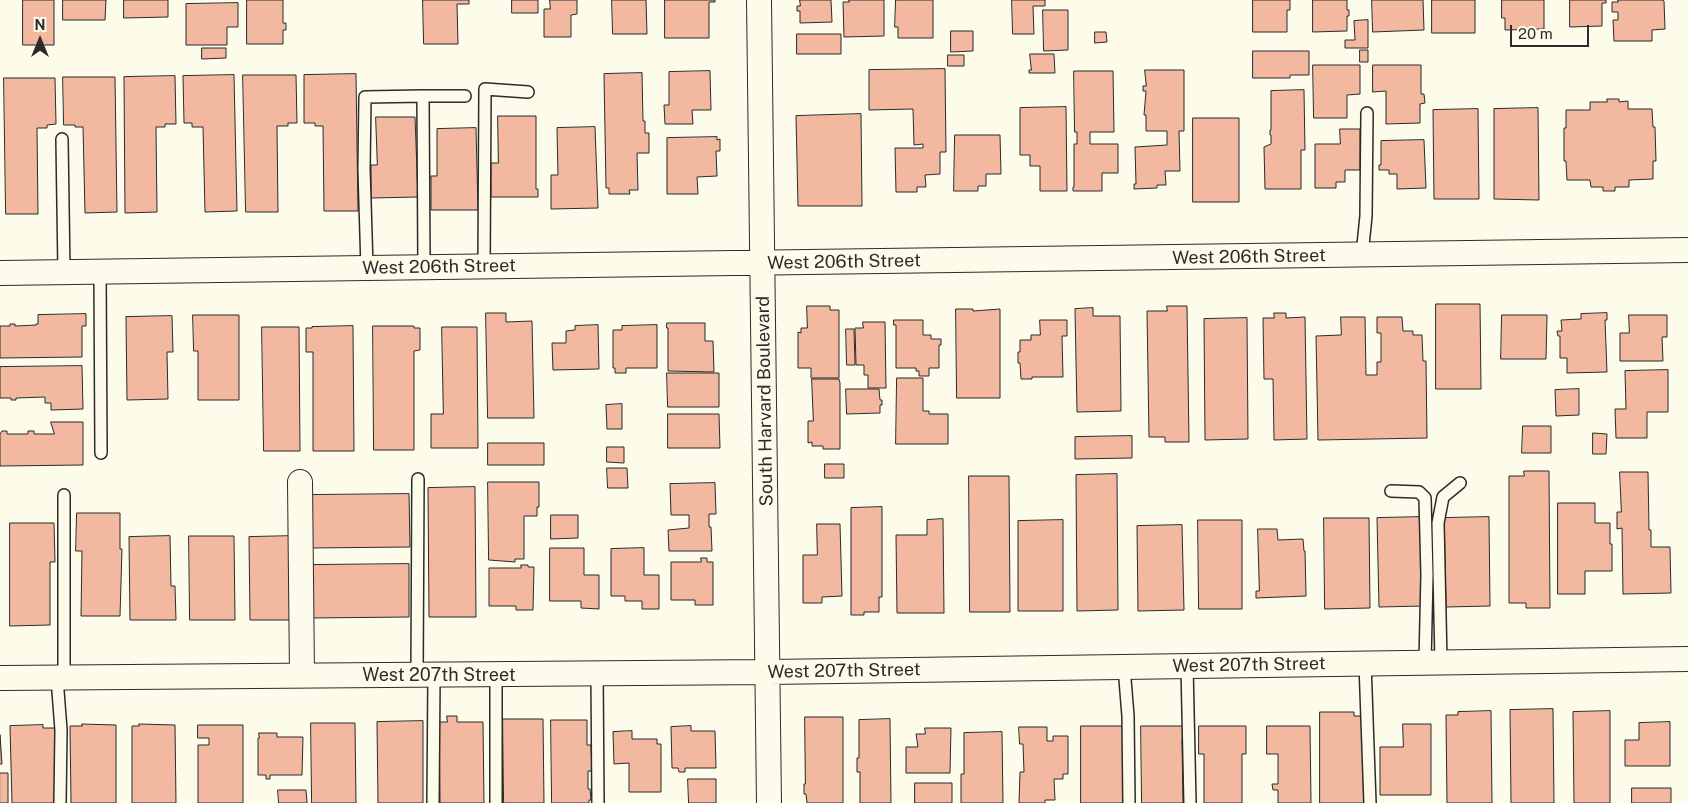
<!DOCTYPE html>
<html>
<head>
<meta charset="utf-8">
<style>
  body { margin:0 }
  #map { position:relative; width:1688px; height:803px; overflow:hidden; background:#fdfbea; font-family:"Public Sans",sans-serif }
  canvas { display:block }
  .north { position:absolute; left:15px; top:15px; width:50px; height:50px; -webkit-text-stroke:4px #fdfbea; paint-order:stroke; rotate:0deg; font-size:14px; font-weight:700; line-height:20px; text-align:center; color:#2b2b2b }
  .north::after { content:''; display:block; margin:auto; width:18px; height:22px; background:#2b2b2b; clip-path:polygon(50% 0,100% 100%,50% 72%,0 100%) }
  .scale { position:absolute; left:1510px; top:25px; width:79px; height:22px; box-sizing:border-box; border:2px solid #2b2b2b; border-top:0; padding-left:6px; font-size:15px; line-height:18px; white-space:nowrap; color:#2b2b2b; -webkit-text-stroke:4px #fdfbea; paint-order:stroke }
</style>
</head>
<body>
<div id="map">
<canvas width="1688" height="803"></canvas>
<div class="north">N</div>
<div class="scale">20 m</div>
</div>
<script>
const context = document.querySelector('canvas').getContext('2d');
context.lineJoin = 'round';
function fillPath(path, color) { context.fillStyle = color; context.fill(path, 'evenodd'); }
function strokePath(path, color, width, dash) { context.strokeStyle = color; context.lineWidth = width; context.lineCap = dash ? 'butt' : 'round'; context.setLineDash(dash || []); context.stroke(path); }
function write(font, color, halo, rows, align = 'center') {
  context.font = font + ' "Public Sans",sans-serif'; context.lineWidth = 4; context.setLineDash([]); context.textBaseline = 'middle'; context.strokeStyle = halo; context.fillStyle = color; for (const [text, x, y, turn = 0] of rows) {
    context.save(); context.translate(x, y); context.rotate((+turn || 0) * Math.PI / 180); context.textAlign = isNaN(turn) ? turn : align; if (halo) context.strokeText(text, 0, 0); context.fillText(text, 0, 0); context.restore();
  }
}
const building = new Path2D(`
  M23 0H54V45H23Z
  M63 0H106L105 20H63Z
  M124 0H168V17L124 18Z
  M247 0H283V23H286V30H283V44H247Z
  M423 0H469V4H457L458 44H424Z
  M512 0H538V13H512Z
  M550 0H577V14L571 15V37H544V9H550Z
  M612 0H646L647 34H613Z
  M665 0H715V2H709V38H665Z
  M800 0H831L832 22 800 23V11H797V6H800Z
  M849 0H884V36L844 37 843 2H849Z
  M896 0H933V38H898V27H895Z
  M1012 0H1045V6H1033L1034 34H1013Z
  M1253 0H1290V10H1287V32H1253Z
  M1313 0H1347V10H1349V16H1347V31L1313 32Z
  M1372 0H1423L1424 30 1373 32Z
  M1432 0H1475V33H1432Z
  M1502 0H1544V29L1505 30V18H1502Z
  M1570 0H1606V3H1602V26L1570 27Z
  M1618 0H1662L1664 1 1665 29 1652 30V41H1614L1613 20H1618V12H1612V2H1618Z
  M238 3V27H227V45H186V4Z
  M1043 10H1068V50L1044 51Z
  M1368 20V48H1345V40H1355L1354 21Z
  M951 31H973V51L951 52Z
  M1095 32H1106L1107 42 1095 43Z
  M797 34H841V54H797Z
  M202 48H226V58L202 59Z
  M1360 50H1368V62H1360Z
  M1253 51H1309V75H1290V78H1253Z
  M1030 54H1054L1055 73H1029V70H1031Z
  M948 55H964V66H948Z
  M1313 65H1360V94L1347 95V118H1314Z
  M1373 65H1421V94H1424L1425 103 1420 104V123L1386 124V91L1373 92Z
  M945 69 946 152H940V174L925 175 926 187H917V192H896L895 148H923V144L914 145 913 109 869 110V70Z
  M1145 70H1184V131H1179L1180 171H1165L1166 185H1157V188L1134 189V184H1136L1135 147 1167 145V131H1146V115H1144L1146 91H1143V86H1146Z
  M710 71 711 110H692L693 124H665L664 105H669V72Z
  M1074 71H1113L1114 132H1090V144H1118V173H1102V191H1073V187H1074V144H1077V132H1075Z
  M642 73 643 121H645V133H649V153H637L638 190H629L630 194H609V188H606L604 74Z
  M356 74 358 211H324L323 126H315V123H304V75Z
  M234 75 237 211 205 212 203 127H192V123H184L183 76Z
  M243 75H296L297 123H288V126H277L278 212H246Z
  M175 76 176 124H165V127H156L157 212 125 213 124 77Z
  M63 77H115L117 212 85 213 83 127H75V125H64Z
  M4 78H55L56 124 47 125V128H37L38 214H6Z
  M1304 90 1305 150H1301V189H1265L1264 147 1271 144V135H1270V130H1271V91Z
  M1607 99H1619V102L1628 101V109H1652L1653 127H1655L1656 161H1653V179L1629 180V187H1615V191H1603V187H1591L1590 180H1567L1566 161H1564V128H1566V110H1590V102H1607Z
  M1066 107 1067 191H1040V166H1030V155H1020V108Z
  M1538 108 1539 200 1494 199V109Z
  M1478 109 1479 199H1434L1433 110Z
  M861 114 862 206H798L796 116Z
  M498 116H536V189H538V197H491V163H498Z
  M376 117H415L418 197 371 198V165H377Z
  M1193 118H1239V202H1193Z
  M595 127 598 208 551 209V175H558L557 128Z
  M476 128 478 210H431V176H437V129Z
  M1340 129H1360V170H1345V182H1336V188H1315V144H1340Z
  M955 135H1000L1001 174H986V186H978V191H954Z
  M717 137V140L720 139V151H716L717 176 697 177 698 194H667V138Z
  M1424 140 1426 188 1397 189V174H1389V170H1379V165H1381V141Z
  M1436 304H1480L1481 389H1436Z
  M807 306H830V310H839V378H811V368H798V332L801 333V328H807Z
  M1167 306H1187L1189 442H1165V437H1149L1147 311H1167Z
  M1093 308V316H1120L1121 411 1077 412 1075 309Z
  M956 309H973V311L1000 309V398H957Z
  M486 313H506V322L532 321 534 418H488Z
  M1274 313H1286V318L1305 317 1307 439 1274 440 1273 379H1264L1263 318H1274Z
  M1607 313V320H1605L1607 372 1567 373V358H1560V336H1558L1557 331H1562L1561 320 1581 319V314Z
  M86 314V326H82V357L0 358V326H10V324H15V326L36 325V324H38V315Z
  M193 315H239V400H198V351H194Z
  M1502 315H1547L1546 359H1501Z
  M1629 315H1667V337H1662L1663 361H1620V333H1629Z
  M172 316 173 352H167L168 399 127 400 126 317Z
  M1341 317H1365L1366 375H1377V362H1381V333H1377V317H1402L1403 331H1413V335H1422L1423 361H1426L1427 438 1318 440 1316 336 1341 335Z
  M1247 318 1248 439 1205 440 1204 319Z
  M894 320H923V335H931V339H941V345H939V368H929V376H919V371H916V368H896V325H894Z
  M1040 320H1067V336H1062L1063 377H1032V379H1021L1020 363H1018V352H1020V340H1031V335H1040Z
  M863 322H885L886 388H868V375H864V365H856L855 328H863Z
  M667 323H705V341H713L714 372 668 371V328H667Z
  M598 325 599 369 553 370 552 343H566V331L575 330V326Z
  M657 325V368H626V373H615V368H613V330H622V326Z
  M353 326 354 451H313V352H306V328H312V327Z
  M373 326H414V328H420V350L414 351V450H374Z
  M262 327H299L300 451H264Z
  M442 327H477L478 448H431V414H443Z
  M846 329H854L855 365H847Z
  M82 366 83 409 51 410V403H45V397L16 398V400H11V398H0V367Z
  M1668 370V412H1647V438H1616L1615 409H1626L1625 371Z
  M667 373H719V407H668Z
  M897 378H923V411H929V414H948V444H896Z
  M812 379H839L840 383V449H823V446H812V442L808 443V421H813Z
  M846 389H879L880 400H882V405H880V413L847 414Z
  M1579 389V415L1556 416 1555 390Z
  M622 404V429H607L606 405Z
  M668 414H719L720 448H668Z
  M51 422H83V465L0 466V434L2 431H7V434H28V431H34V434H54Z
  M1523 426H1551V453H1522Z
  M1593 433 1607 434 1606 454H1593Z
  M1132 436V458L1075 459V437Z
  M488 443H544V465H488Z
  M607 447H624V463L607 462Z
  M825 464H844V478H825Z
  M607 468H627L628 488H608Z
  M1524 471H1549L1550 608H1526V603H1509V476H1524Z
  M1620 472H1648L1649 530H1651V547H1670L1671 593 1623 594 1622 528 1617 529V512H1621Z
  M1117 474 1118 610 1077 611 1076 475Z
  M969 476H1009L1010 612H970Z
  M488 482H539V507H537V516H524V559H515V562L489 560Z
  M715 483 716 514H709V527H711L712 551H669L668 530 689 528V515H671L670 484Z
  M475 487 476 617H429L428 488Z
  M409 494 410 547 309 548 308 495Z
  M1558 503H1595V523H1610V544H1612V571H1585V594H1558Z
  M882 507V597H879V612H864V615H851V508Z
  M77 513H120V549H122L120 616H81L82 551H76Z
  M551 515H578V538L551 539Z
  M1422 517 1424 606 1379 607 1377 518Z
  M1489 517 1490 606 1446 607 1444 518Z
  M1324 518H1369L1370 608 1325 609Z
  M943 519 944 613H897L896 535H927V520Z
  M1063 520V611H1018V521Z
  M1198 520H1242V609H1199Z
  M10 523H54L55 562H50V625L10 626Z
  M817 524H840L842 596 822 597V603H803V555H817Z
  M1182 525 1184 610 1138 611 1137 526Z
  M1258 529H1277L1278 540 1303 539 1304 551H1305L1306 596 1256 598V591H1259Z
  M170 536 171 586H175L176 620H130L129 537Z
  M189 536H234L235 620H190Z
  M294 536 295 620H250L249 537Z
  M550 548H584V575H599V609L581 608V601H550Z
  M644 548V575H659V609H642V601H625V596H611V549Z
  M701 558H707V562H713V605H695V600H671V562H701Z
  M409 564V617L309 618V565Z
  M521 565H528V567H534L533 610H516V606H489V568H521Z
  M1553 709 1554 803H1511L1510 710Z
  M1491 711 1492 803H1447L1446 715H1458V712Z
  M1610 711V803H1574L1573 712Z
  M1320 712H1354V716H1365V803H1320Z
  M447 716H457V722H483L484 803H440L439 722H447Z
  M805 717H843V803H807L806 794H804V784H805Z
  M503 719H543L544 803H504Z
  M890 719 891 803H860V772H857V758H859V720Z
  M551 720H587V745H591L592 771H588V789H590L591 800H589V803H552Z
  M423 721V803H378L377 722Z
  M1670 722V766H1625V740H1639V723Z
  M311 723H355L356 803H312Z
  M82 724 116 725V803H71L70 726H82Z
  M139 724 175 725 176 803H132V726H139Z
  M1403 724H1431V795H1380V747H1403Z
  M43 725V728H57L56 803H12L10 726Z
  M198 725H243V803H198V745H209V738H198Z
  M691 726V731H715L716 768H685V772H679L678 768H672L671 727Z
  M1081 726H1125L1124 803H1081Z
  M1141 726H1184L1185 739H1182L1183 803H1142Z
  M1199 726H1246V754H1242V803H1204V754H1199Z
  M1267 726H1310L1311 803H1278V790H1273L1272 784H1278V754H1267Z
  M1019 727H1047V741H1053V736H1068V774H1063V779H1054L1055 800H1045V803H1019L1020 772H1024L1023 744H1020Z
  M925 728H951L950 773H906V747H918L916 734H925Z
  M632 731V739H657V744H661V792H629V763L614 764 613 732Z
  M1002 732 1003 803H961V774H964V733Z
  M259 733H277V737H303L302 775H270V779H266V775H258V738H259Z
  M0 735 2 764H0Z
  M0 773H8V803H0Z
  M688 779H716V803H689Z
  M915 783H952V803H915Z
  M1632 788H1671V803H1632Z
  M278 790H306L307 803H279Z`);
const lane = new Path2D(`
  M62 139 64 272
  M1362 255 1366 216 1367 113
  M424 267 423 96H465
  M484 267 485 89 528 92
  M367 268 364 169 365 97 423 96
  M100 272 101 453
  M1391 491 1419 492 1425 498 1427 575 1425 662
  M64 495V678
  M1441 662 1438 523 1443 497 1460 483
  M1365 663 1370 803
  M1187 666 1190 803
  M1124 667 1128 716 1129 803
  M597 673 598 803
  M496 674V803
  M417 675 418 479
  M57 678 61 730 60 803
  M433 803 434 675`);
const street = new Path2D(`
  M759 0 769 803
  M0 273 1688 250
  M300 482 302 675
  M0 678 768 672 1688 659`);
const streetNames = [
  ["West 206th Street",1249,257,-1],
  ["West 206th Street",844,262,-1],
  ["West 206th Street",439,267,-1],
  ["South Harvard Boulevard",765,401,-91],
  ["West 207th Street",1249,665,-1],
  ["West 207th Street",844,671,-1],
  ["West 207th Street",439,675]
];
fillPath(building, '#f2b8a0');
strokePath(building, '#2b2b2b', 1);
strokePath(lane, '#2b2b2b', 14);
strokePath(street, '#2b2b2b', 26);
strokePath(lane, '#fdfbea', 11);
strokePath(street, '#fdfbea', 24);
write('18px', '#2b2b2b', '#fdfbea', streetNames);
</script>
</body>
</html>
